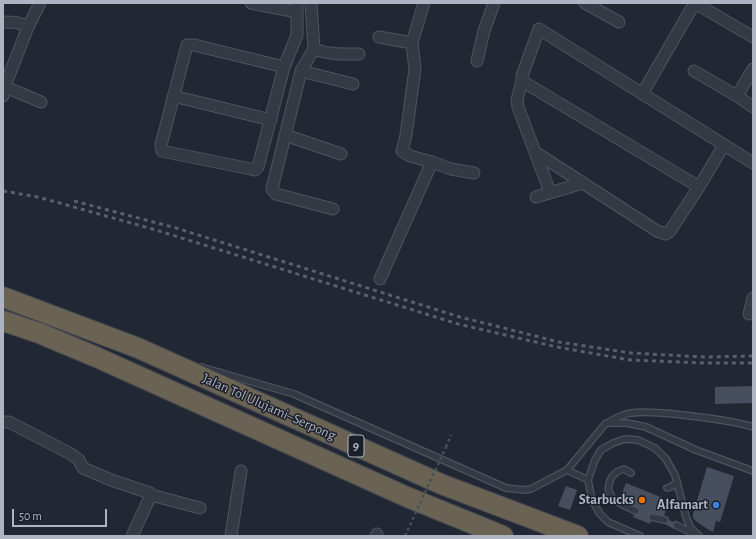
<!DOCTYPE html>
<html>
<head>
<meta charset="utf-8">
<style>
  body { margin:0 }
  #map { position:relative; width:756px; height:539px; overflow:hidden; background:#212733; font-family:"Alegreya Sans",sans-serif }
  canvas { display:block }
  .frame { position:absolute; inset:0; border:4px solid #aeb4c1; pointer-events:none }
  .scale { position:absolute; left:12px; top:509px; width:95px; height:18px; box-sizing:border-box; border:2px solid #aeb4c1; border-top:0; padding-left:5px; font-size:12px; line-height:14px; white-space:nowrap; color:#aeb4c1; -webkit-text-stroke:3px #1a1f29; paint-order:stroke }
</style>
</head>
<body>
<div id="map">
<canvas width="756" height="539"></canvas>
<div class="frame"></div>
<div class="scale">50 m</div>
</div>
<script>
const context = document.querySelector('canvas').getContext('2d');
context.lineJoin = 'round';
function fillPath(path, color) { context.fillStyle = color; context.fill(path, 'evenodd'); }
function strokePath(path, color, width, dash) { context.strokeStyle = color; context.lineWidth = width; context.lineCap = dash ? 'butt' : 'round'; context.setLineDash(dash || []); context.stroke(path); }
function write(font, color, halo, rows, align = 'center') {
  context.font = font + ' "Alegreya Sans",sans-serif'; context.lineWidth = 3; context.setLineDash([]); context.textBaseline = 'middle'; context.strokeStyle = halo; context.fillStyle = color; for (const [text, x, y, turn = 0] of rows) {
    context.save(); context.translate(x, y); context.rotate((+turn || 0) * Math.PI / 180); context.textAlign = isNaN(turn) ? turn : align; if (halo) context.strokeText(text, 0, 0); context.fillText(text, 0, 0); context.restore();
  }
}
const building = new Path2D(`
  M753 386V403L715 404V387Z
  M707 467 734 476 720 522 716 521 713 532 709 530 697 522 693 518V514Z
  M626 483 663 498 662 500 669 503 663 518 653 514 650 524 633 517 637 508 619 501Z
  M566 486 577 490 570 510 558 506Z
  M666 518 676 524 674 529 663 523Z`);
const path = new Path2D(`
  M446 447 451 435`);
const service = new Path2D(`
  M201 367 294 394 506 488 525 490 531 489 567 470 606 423H627L646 427 696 450 753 471
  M609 422C616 418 623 414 631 413 649 411 666 413 683 415 707 418 730 420 753 427
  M567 470 588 480
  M631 473 624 469C617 471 612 474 610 481 603 499 623 505 636 511
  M667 488 673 486 677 481
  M652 517 665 520
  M676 525 696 535
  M640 536 608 522 600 514 592 500 588 480 595 460 601 450 613 443 625 439 638 440 655 448 666 459 675 475 686 517 690 527 699 536`);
const minor = new Path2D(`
  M251 3 297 12
  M311 3 314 49C329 55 343 54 359 54
  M585 3 619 22
  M5 22C13 22 20 22 28 27
  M379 37 412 43 424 3
  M412 43 415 69 406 135 402 151 410 156 432 162 451 169 474 173
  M314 49 301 71 272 189 276 194 333 209
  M477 61 484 31 494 3
  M284 67 194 45H187L161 145 162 151 251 169 255 170 258 167 284 67 297 35V3
  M301 71 353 84
  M694 71 737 96 753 107
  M522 81 699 187
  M3 86 41 102
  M642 94 693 6H700L753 37
  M3 96 5 86 28 27 40 3
  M173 96 271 120
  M737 96 753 69
  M285 135 341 154
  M535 152 657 231 666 234 670 231 699 187 724 145
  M550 192 518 107 517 100 522 81V76L539 29 753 163
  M536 197 583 183
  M380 279 432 162
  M749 314 753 298
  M3 422H9L71 454 79 460 83 468 111 480 150 493V497L132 536
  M151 495 200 508
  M231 536 241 471
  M376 536 377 534`);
const motorway = new Path2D(`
  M3 297 138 348 441 484 578 536
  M3 321 39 333 96 357 407 497 503 536`);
const rail = new Path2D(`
  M3 191 38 197 156 230 458 324 557 347 630 360 705 363H753
  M74 201 176 228 460 317 559 342 631 353 704 357 753 356`);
const pathBridge = new Path2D(`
  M405 536 446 447`);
const markers = [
  [642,500,4,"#e8710a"],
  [716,505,4,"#3f7fe0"]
];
const shields = [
  [356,446,16]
];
const shieldNames = [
  ["9",356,446]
];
const streetNames = [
  ["Jalan Tol Ulujami–Serpong",269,407,24]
];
const poiNames = [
  ["Starbucks",634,500],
  ["Alfamart",708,505]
];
fillPath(building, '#474e5d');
strokePath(service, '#4e545f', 8);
strokePath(minor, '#4e545f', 13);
strokePath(motorway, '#3e444f', 22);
strokePath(path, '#445256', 2.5, [3, 3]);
strokePath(service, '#343944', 5.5);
strokePath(minor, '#343944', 11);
strokePath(motorway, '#6a6252', 20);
strokePath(rail, '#585f6d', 3, [4, 4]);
strokePath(pathBridge, '#445256', 2.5, [3, 3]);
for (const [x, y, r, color] of markers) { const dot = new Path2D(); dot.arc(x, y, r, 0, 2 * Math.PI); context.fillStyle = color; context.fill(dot); strokePath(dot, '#1a1f29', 1.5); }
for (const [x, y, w] of shields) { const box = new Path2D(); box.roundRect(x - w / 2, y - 11, w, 22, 3); context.fillStyle = '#1a1f29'; context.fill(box); strokePath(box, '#aeb4c1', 1); }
write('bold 13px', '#aeb4c1', null, shieldNames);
write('14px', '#aeb4c1', '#1a1f29', streetNames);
write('bold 14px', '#aeb4c1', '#1a1f29', poiNames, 'right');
</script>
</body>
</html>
